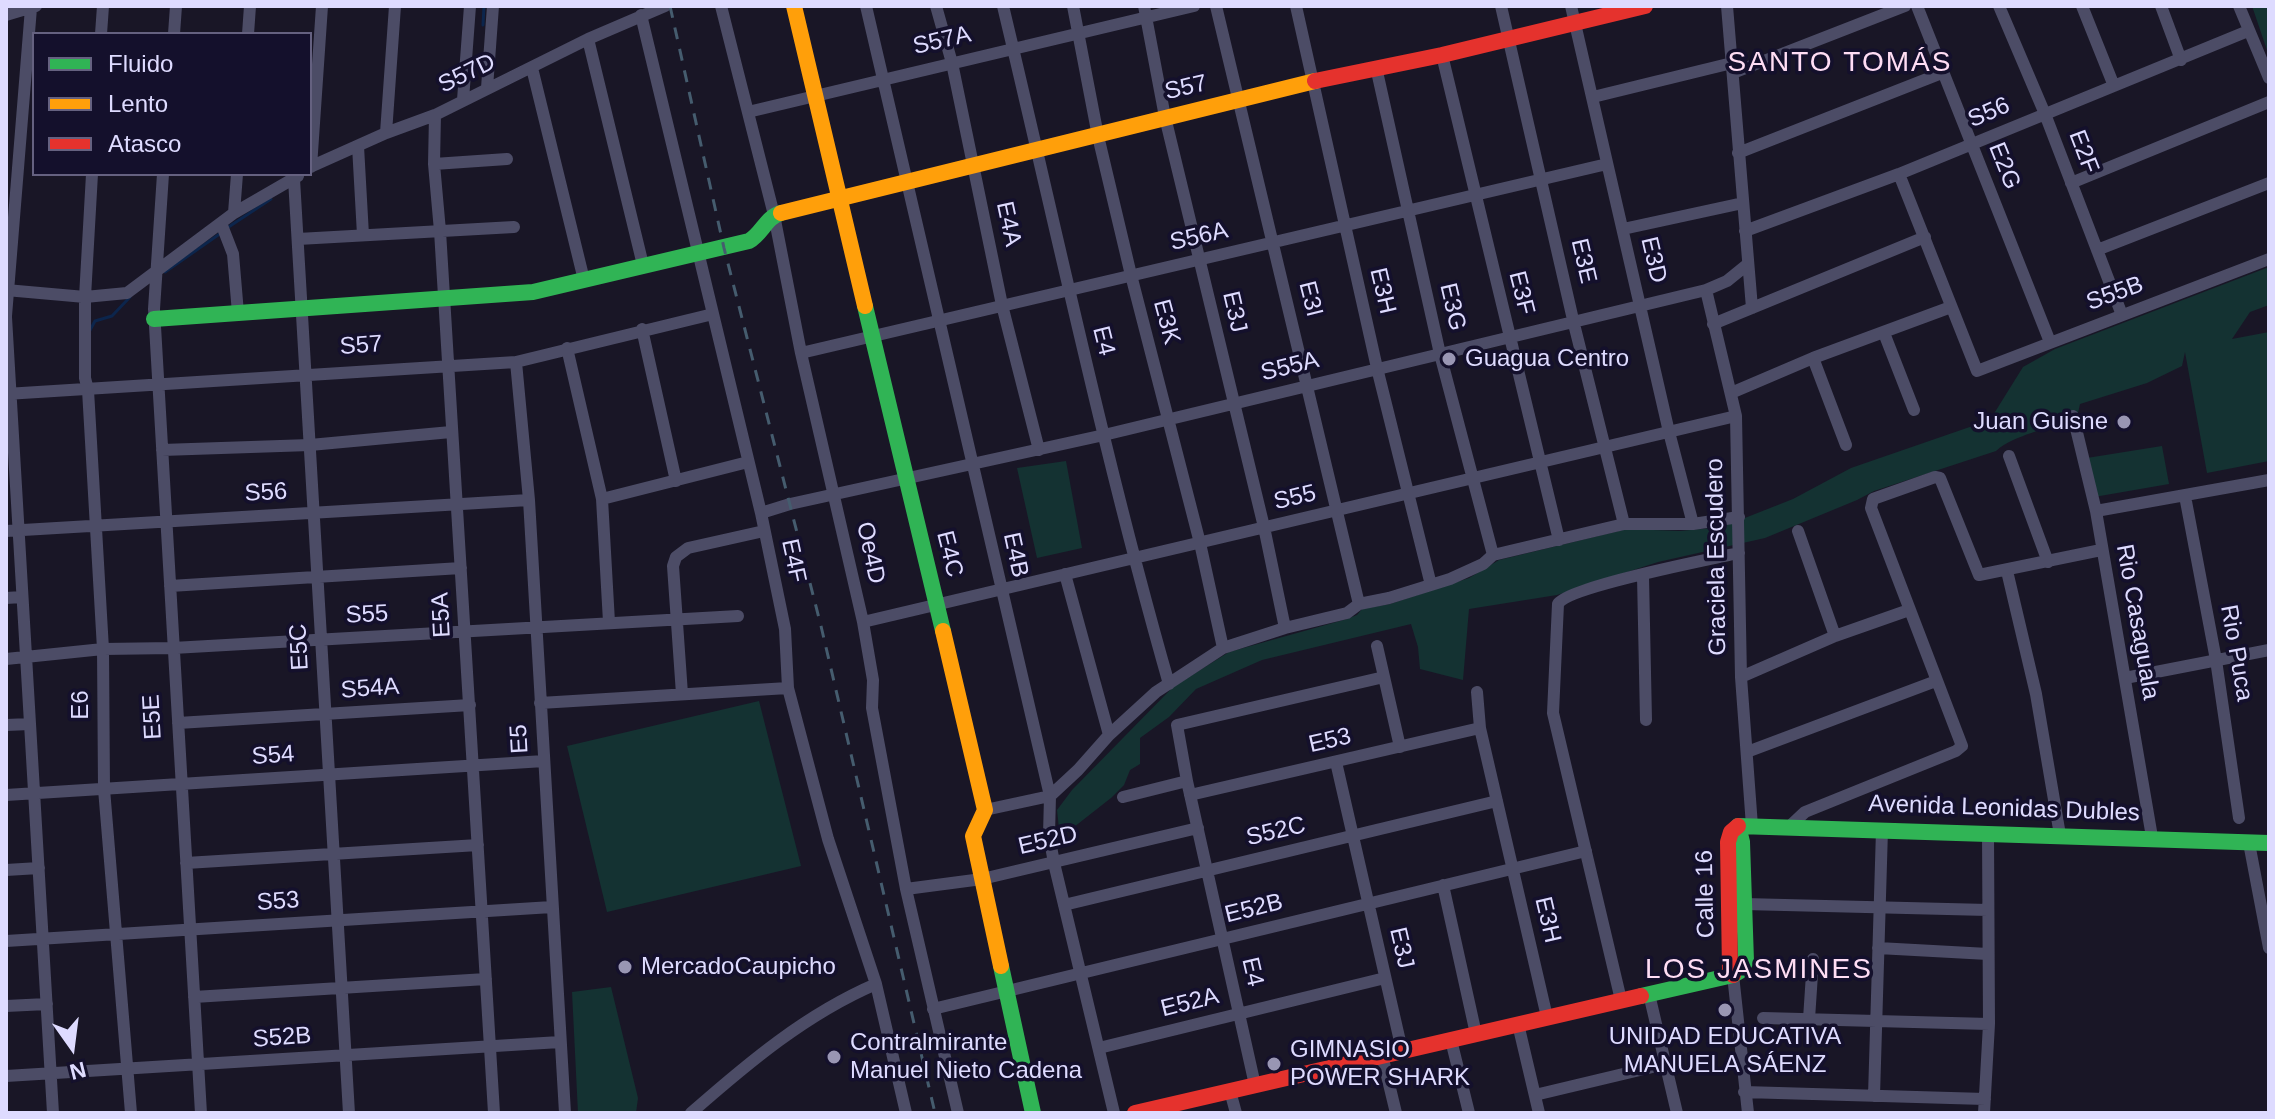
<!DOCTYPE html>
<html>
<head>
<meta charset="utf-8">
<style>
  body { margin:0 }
  #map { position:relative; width:2275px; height:1119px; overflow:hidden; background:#191626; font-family:Arial,sans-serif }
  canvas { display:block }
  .frame { position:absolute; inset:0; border:8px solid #dedbff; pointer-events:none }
  .legend { position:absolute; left:32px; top:32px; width:280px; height:144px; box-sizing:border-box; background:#14102c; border:2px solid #656180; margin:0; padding:10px 14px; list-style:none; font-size:24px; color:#dedbff }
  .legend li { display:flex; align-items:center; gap:16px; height:40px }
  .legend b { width:40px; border:2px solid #656180 }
  .north { position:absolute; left:32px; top:1007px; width:80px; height:80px; -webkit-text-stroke:6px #14102c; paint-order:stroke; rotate:166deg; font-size:22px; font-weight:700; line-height:32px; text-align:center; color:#dedbff }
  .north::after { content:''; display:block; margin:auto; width:28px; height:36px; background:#dedbff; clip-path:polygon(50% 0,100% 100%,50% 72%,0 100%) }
</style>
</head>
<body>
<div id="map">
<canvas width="2275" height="1119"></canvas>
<div class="frame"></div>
<ul class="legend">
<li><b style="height:10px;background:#30b455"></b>Fluido</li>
<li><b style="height:10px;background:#ff9f0a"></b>Lento</li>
<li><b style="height:10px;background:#e5322d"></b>Atasco</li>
</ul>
<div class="north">N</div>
</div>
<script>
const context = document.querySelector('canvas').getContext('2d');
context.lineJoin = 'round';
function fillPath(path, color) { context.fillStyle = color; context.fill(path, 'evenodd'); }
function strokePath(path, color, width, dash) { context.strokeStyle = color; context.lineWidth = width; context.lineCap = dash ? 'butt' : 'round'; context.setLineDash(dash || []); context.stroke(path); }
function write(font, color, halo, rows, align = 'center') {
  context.font = font + ' Arial,sans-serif'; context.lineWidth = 7; context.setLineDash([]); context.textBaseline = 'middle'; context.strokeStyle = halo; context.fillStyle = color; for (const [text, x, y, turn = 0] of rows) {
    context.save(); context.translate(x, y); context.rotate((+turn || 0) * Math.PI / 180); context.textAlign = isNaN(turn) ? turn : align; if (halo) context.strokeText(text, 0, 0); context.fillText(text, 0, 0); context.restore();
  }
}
const green = new Path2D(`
  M2252 6H2269V56Z
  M2269 267V305L2250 312 2232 339 2269 332V461L2207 473 2185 352 2182 366 2147 383 2080 404 2078 413 2066 414C2047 433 2016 433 1996 451L1874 491 1857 500 1765 538 1658 562 1557 595 1469 609 1463 680 1420 669 1418 647 1411 624 1262 660 1196 689 1169 717 1140 738V764L1130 770 1124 785 1111 798 1060 838 1057 810 1072 790 1173 687 1229 652 1347 619 1357 615 1362 609 1390 604 1469 578 1499 560 1627 529 1680 531 1722 527 1793 499 1851 468 1990 420 2023 367 2055 349Z
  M2162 446 2169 484 2094 497 2087 458Z
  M1066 461 1082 548 1037 558 1017 468Z
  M759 701 801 866 607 912 567 746Z
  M611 987 638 1098 636 1113H578L572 992Z`);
const stream = new Path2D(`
  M483 25 484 6
  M227 228 271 199
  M165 272 221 233
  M89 332 95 321 112 316 130 297`);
const street = new Path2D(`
  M721 6 774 215 801 353 863 622 873 680 872 708 906 889 958 1113
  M866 6 1050 796 1049 835 1054 863 1114 1113
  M936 6 952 63 1002 305 1039 450
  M1003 6C1057 232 1105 460 1169 684
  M1073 6 1098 136 1131 275 1200 543 1223 648
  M1144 6 1165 117 1264 527 1285 628
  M1216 6 1359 604
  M1296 6 1377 368 1431 585
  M1501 6 1574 324 1624 524
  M1571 6 1669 432 1693 524
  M1727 6 1752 308
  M1917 6 2050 342
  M1999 6 2045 114 2122 315
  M2082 6 2114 86
  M2161 6 2181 60
  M2239 6 2269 78
  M6 15 36 6
  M641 15 761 513 785 629 788 688 828 839 876 984 906 1113
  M101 34 103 6
  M174 34 176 6
  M248 34 250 6
  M588 39 643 265
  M1442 55 1559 540
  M1376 67 1440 354 1493 555
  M532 68 584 280
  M1733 73 1905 6
  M487 88 493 6
  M1593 97 1732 63
  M463 100 470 6
  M748 112 1194 6
  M435 115 434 164 440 231 494 1113
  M386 133 395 6
  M358 146 363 235
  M1738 153 1942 73
  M434 164 507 159
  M310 167 386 133 435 115 588 39 665 6
  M311 167 322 6
  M92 174 85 297V378L88 390 103 649 104 789 131 1113
  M163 174 154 309 201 1113
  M1899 174 1977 371 2269 259
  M294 179 349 1113
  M2071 183 2269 102
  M234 213 237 174
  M221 223 233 254 238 313
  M1623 229 1743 203
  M1745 231 1899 174 2248 31
  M298 239 514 227
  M2097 250 2269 183
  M6 290 85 297 127 293 234 213 298 176
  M1706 290 1736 416 1741 677 1752 826
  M6 316 31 8
  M6 317 53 1113
  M1713 324 1925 237
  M642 329 676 481
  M1884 333 1914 410
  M567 348 602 499 609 622
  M801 353 1607 164
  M1813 358 1846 445
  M516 362 529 500 565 1113
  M1731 393 1813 358 1951 307
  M6 394 516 362 713 314
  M2073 416 2096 511 2152 837
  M162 450 310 445 451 432
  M2009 456 2048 562
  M2185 496 2216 660 2239 818
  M602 499 748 462
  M2096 511 2269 480
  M761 513 790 504 1104 435 1706 290 1727 281 1748 264
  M6 531 529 500
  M1798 531 1835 636
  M2007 571 2036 694 2060 835
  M1065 574 1109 735
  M1643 576 1646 720
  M170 586 461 568
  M6 598 22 597
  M863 622 1736 416
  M1377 646 1400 747
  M6 659 103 649 173 648 738 616
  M1741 677 1835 636 1909 610
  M2125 678 2269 650
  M1477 692 1480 728 1547 1017
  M682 694 673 566 676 557 688 548 764 531
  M540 703 788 688
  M178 723 470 705
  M6 725 30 724
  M1747 752 1936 681
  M1336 762 1402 1050
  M6 795 544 761
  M1190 795 1480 728
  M1123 797 1187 781
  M985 810 1050 796 1078 770 1109 735 1156 692 1223 648 1285 628 1347 613 1359 604 1389 598 1450 579 1483 564 1493 555 1624 524H1693L1739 517
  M1789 827 1805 812 1956 751 1962 746 1871 508 1873 499 1935 477 1940 478 1979 575 2101 550
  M2249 843 2269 948
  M186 863 478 845
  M6 870 39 868
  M1443 885 1476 1034
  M906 889 982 879 1198 828
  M1744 904 1988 910
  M1064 905 1497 801
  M6 941 552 907
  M1878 948 1988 954
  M1733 975 1748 1113
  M1649 994 1677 1113
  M194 997 486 979
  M1621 1000 1553 713 1558 604C1568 587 1711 559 1739 553
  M6 1006 47 1004
  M933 1009 1586 851
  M1763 1018 1989 1024
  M1809 1019 1813 959
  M1518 1024 1539 1113
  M1451 1040 1469 1113
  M1099 1048 1385 978
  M1382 1055 1396 1113
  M6 1076 560 1042
  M1255 1085 1187 781 1177 725 1384 677
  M1230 1091 1236 1113
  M1744 1092 1985 1099
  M1535 1095 1665 1064
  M1874 1096 1882 830
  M691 1113C748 1063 806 1014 876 984
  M1984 1113 1989 1024 1988 833`);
const fast = new Path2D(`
  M865 306 943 631
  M154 319 533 292 749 241C762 234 766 217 781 213
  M1738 826 2269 843
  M1001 966 1033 1113
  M1641 996 1733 975 1740 971 1746 961 1742 842 1738 826`);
const slow = new Path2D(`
  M794 6 865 306
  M781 213 1315 81
  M943 631 985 810 973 836 1001 966`);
const jam = new Path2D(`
  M1315 81 1442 55 1645 6
  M1733 975 1730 971 1728 842 1731 832 1738 826
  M1135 1113 1641 996`);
const rail = new Path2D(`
  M670 6 724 248 821 626 935 1113`);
const markers = [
  [1449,359,8,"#9996b3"],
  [2124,422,8,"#9996b3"],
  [625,967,8,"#9996b3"],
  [1725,1010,8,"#9996b3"],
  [834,1057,8,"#9996b3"],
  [1274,1064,8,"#9996b3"]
];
const streetNames = [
  ["S57A",942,41,-13],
  ["S57D",467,74,-26],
  ["S57",1186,88,-13],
  ["S56",1989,113,-23],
  ["E2F",2083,152,69],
  ["E2G",2004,166,68],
  ["E4A",1008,224,78],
  ["S56A",1199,237,-13],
  ["E3D",1653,260,77],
  ["E3E",1583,261,77],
  ["E3H",1382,291,77],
  ["E3F",1521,293,76],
  ["S55B",2115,294,-20],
  ["E3I",1310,299,76],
  ["E3G",1452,307,77],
  ["E3J",1234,312,77],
  ["E3K",1166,322,75],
  ["E4",1103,341,76],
  ["S57",361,346,-4],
  ["S55A",1290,367,-14],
  ["S56",266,493,-3],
  ["S55",1295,498,-13],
  ["Oe4D",870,553,78],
  ["E4C",949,554,76],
  ["E4B",1015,555,78],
  ["Graciela Escudero",1717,557,-91],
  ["E4F",793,561,78],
  ["S55",367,615,-3],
  ["E5A",442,615,-93],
  ["Rio Casaguala",2137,622,80],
  ["E5C",300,647,-93],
  ["Rio Puca",2236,653,80],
  ["S54A",370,689,-4],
  ["E6",81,705,-90],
  ["E5E",153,717,-93],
  ["E5",520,739,-93],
  ["E53",1330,741,-13],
  ["S54",273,756,-4],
  ["Avenida Leonidas Dubles",2004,809,2],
  ["S52C",1276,832,-13],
  ["E52D",1048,841,-13],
  ["Calle 16",1706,894,-91],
  ["S53",278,902,-4],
  ["E52B",1254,909,-14],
  ["E3H",1547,920,77],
  ["E3J",1401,948,77],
  ["E4",1252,972,77],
  ["E52A",1190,1003,-14],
  ["S52B",282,1038,-4]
];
const poiNames = [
  ["Guagua Centro",1465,359],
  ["Juan Guisne",2108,422,"right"],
  ["MercadoCaupicho",641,967],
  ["UNIDAD EDUCATIVA",1725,1037,"center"],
  ["MANUELA SÁENZ",1725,1065,"center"],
  ["Contralmirante",850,1043],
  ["Manuel Nieto Cadena",850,1071],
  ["GIMNASIO",1290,1050],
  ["POWER SHARK",1290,1078]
];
const quarterNames = [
  ["SANTO TOMÁS",1840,63],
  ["LOS JASMINES",1759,970]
];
fillPath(green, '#143232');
strokePath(stream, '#0c254c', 3);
strokePath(street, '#4c4c66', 12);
strokePath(fast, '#30b455', 16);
strokePath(slow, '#ff9f0a', 16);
strokePath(jam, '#e5322d', 16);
strokePath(rail, '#455c6e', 3, [12, 10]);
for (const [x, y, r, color] of markers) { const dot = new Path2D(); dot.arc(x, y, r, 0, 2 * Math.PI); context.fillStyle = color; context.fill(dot); strokePath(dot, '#14102c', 3); }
write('24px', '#dedbff', '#14102c', streetNames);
write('24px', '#dedbff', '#14102c', poiNames, 'left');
context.letterSpacing = '2px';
write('28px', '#ffddf4', '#14102c', quarterNames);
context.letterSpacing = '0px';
</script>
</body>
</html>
